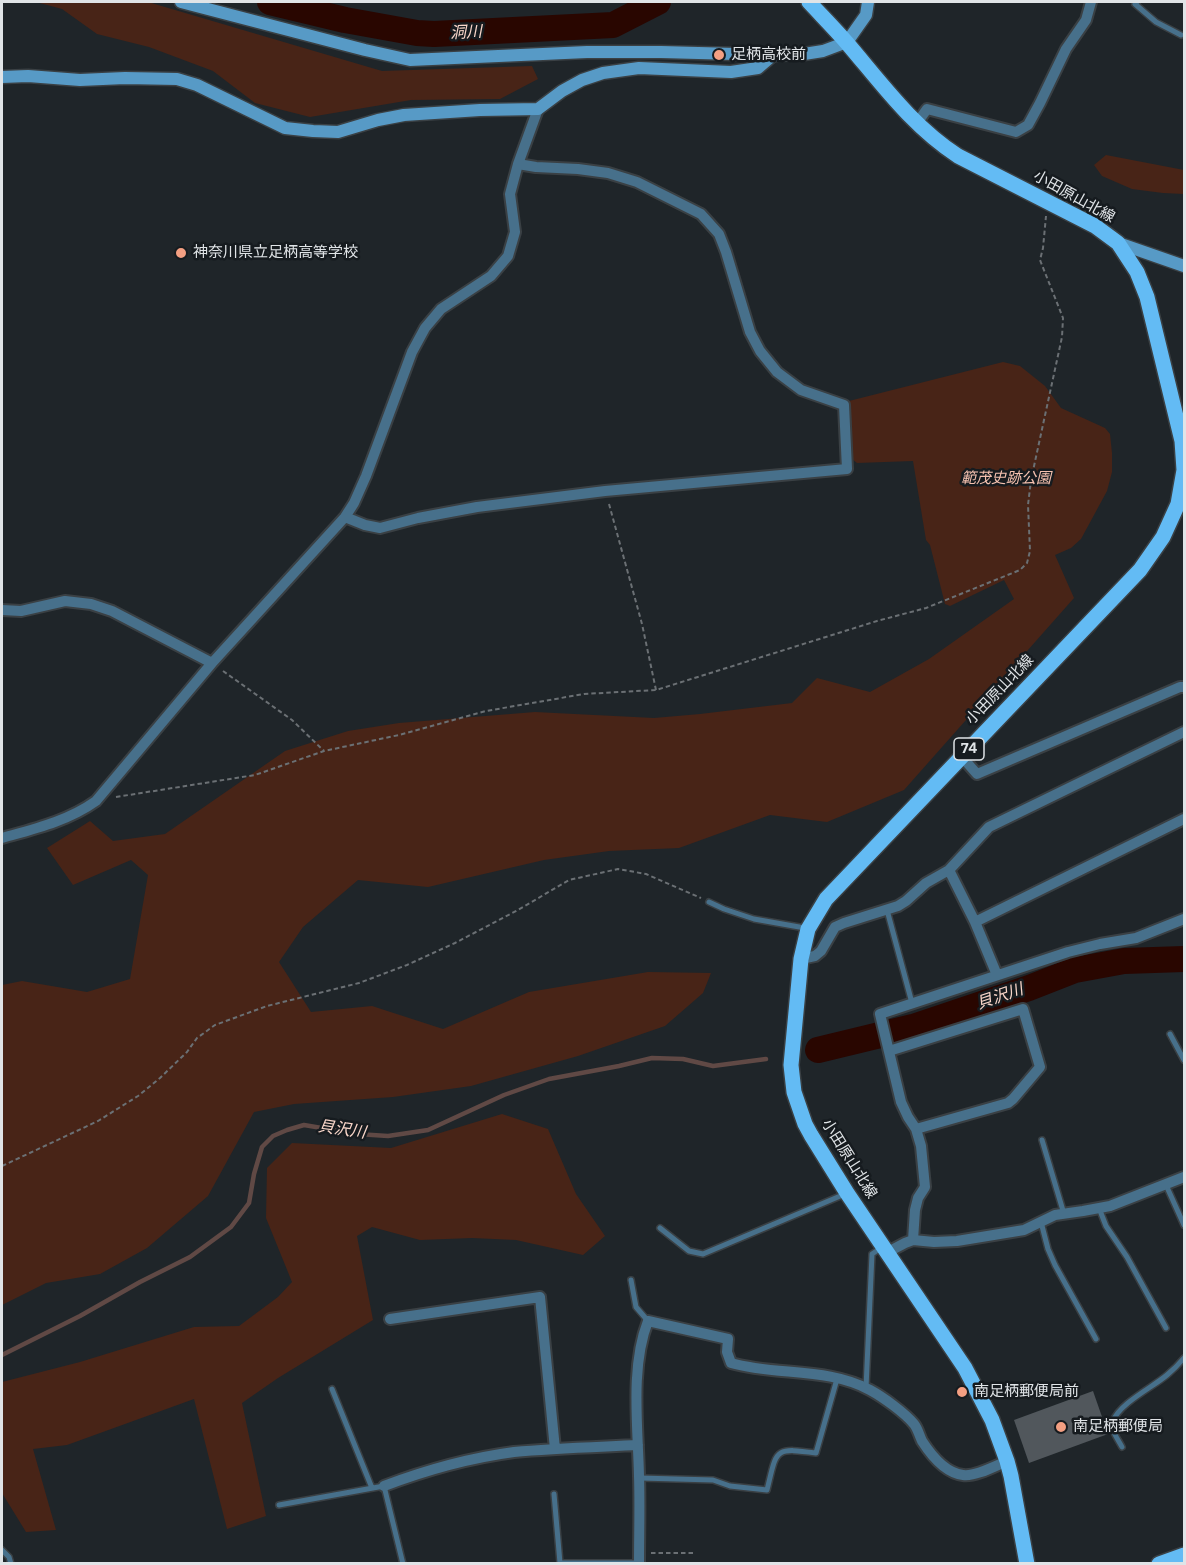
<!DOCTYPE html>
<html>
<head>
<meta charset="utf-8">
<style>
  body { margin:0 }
  #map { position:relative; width:1186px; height:1565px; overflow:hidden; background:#1f2529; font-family:Bitter,serif }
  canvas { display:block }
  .frame { position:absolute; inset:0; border:3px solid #e0e4e7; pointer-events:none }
</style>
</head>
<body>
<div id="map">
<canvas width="1186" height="1565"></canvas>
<div class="frame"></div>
</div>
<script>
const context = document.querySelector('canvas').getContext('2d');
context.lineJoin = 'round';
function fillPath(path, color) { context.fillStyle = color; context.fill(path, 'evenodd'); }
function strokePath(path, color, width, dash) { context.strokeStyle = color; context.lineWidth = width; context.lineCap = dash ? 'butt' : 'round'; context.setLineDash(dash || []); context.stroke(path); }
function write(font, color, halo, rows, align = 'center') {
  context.font = font + ' Bitter,"Noto Sans JP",serif'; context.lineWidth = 5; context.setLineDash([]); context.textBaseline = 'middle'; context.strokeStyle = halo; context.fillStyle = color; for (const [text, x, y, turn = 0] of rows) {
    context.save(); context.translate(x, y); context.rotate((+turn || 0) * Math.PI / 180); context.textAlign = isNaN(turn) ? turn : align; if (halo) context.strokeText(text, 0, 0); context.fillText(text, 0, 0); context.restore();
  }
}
const green = new Path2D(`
  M36 2H148L382 71 532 66 538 79 500 99 411 100 310 117 255 103 213 71 149 47 97 34 62 9Z
  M1106 155 1184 170V194L1163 193 1132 189 1102 176 1094 165Z
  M1003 362 1020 366 1045 386 1061 408 1105 428 1110 434 1112 453V472L1107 491 1081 539 1071 548 1055 555 1074 598 904 790 827 822 770 815 679 848 609 851 544 860 428 887 358 880 303 927 279 962 311 1012 372 1006 443 1029 529 992 648 972 711 973 703 993 665 1026 578 1056 471 1086 393 1097 294 1104 254 1112 208 1196 147 1248 100 1274 46 1283 2 1305V985L22 981 87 992 130 979 148 875 131 860 73 885 47 848 90 821 113 841 165 834 285 751 348 731 399 723 535 712 654 718 700 714 792 703 817 678 870 692 929 659 1014 599 1004 580 950 606 945 604 930 545 926 540 913 461 857 463 852 459 849 401Z
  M502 1114 548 1129 576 1194 605 1236 583 1255 516 1240 472 1238 420 1240 372 1227 357 1236 373 1320 278 1378 242 1403 266 1516 227 1529 194 1399 67 1445 33 1449 56 1530 26 1532 2 1493V1382L80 1362 194 1327 239 1326 278 1297 292 1282 266 1218 267 1168 292 1143 391 1148Z`);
const stream = new Path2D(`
  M2 1355 80 1316 140 1282 190 1257 231 1227 249 1203 254 1174 262 1147 273 1136 287 1130 304 1125 357 1134 388 1136 428 1130 504 1095 549 1079 619 1066 652 1058 683 1059 713 1066 766 1059`);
const river = new Path2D(`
  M270 2 345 20 417 33 434 34 613 25 658 2
  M818 1050 913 1027 1029 988 1075 970 1124 961 1184 959`);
const building = new Path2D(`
  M1093 1391 1108 1434 1029 1463 1014 1420Z`);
const path = new Path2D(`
  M609 504 642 624 656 690
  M223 671 292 720 324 751
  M116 797 255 775 324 751 399 735 486 711 584 694 656 690 877 621 926 608 1020 570 1027 563 1030 551 1028 505 1031 480 1062 337 1063 318 1040 260 1043 248 1046 216
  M2 1166 98 1121 138 1096 160 1078 187 1052 197 1038 215 1025 267 1006 359 983 407 965 455 943 518 910 569 880 618 869 646 874 701 898
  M651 1553H695`);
const lane = new Path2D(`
  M1137 2 1135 4 1156 22 1181 35
  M709 902 724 909 754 919 805 928
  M887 910 912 1003
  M1170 1034 1184 1060
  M1042 1140 1064 1214
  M1166 1185 1184 1225
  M1099 1208 1106 1226 1127 1257 1166 1328
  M1041 1222 1048 1249 1055 1265 1096 1339
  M660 1228 689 1251 703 1254 845 1194
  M631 1280 636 1307 648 1321
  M866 1388 872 1254 881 1248
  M332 1389 372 1488
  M1122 1447C1118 1439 1110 1430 1113 1421 1120 1403 1153 1387 1167 1375 1173 1370 1179 1364 1184 1358
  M640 1478 713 1480 730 1486 767 1490C777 1450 773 1447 816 1453L837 1379
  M554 1494 560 1563H638
  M279 1505 384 1486 403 1564
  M2 1550 9 1557 11 1564`);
const street = new Path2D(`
  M917 123 927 109 1016 132 1028 125 1040 103 1066 49 1086 20 1091 2
  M345 517 365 525 380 528 418 518 477 507 605 491 847 469 844 405 801 390 777 372 760 351 750 332 726 252 719 234 701 214 637 182 608 173 578 169 536 167 518 164
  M2 610 21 611 65 601 91 604 112 611 212 663
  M962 757 977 774 1180 687H1184
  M2 838C34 829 68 821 96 801L212 663 345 517 354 503 366 476 412 352 425 328 441 309 491 276 508 256 515 232 510 194 518 164 538 109
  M949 870 975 922 997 975
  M975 922 1184 819
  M801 959 815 956 821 951 835 927 844 923 898 906 906 901 926 883 949 870 989 827 1184 732
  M889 1051 1023 1009 1040 1067 1013 1099 1008 1103 916 1129
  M913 1240 915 1210 918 1198 925 1187 921 1146 916 1129 908 1117 901 1102 880 1014 1068 952 1100 944 1136 938 1184 919
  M888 1252 905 1243 913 1240 934 1242 957 1241 1024 1230 1055 1215 1083 1211 1110 1206 1184 1177
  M390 1319 540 1297 555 1449
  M384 1486C426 1470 469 1458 514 1452 555 1448 597 1447 638 1445
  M639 1564C639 1534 640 1505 639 1476 638 1427 630 1367 648 1321L728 1339 727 1352 731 1363C776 1376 828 1367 870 1390 883 1397 905 1413 914 1424 918 1429 919 1435 922 1441 931 1455 946 1473 963 1475 975 1477 995 1466 1007 1461`);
const secondary = new Path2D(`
  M181 2 365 50 410 60 587 52H661L773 55 804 54 823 51 847 42 866 15 868 2
  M2 77 28 76 80 80 125 78 177 79 197 85 285 128 313 131 338 132 378 120 404 115 480 110 538 109 562 91 582 80 603 73 639 68 731 72 758 68 773 55
  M1118 243 1184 266`);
const primary = new Path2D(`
  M809 2C821 15 835 29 847 43 882 84 912 126 958 156L1095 226 1118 243 1137 272 1147 297 1182 441 1184 470 1178 504 1163 537 1140 570 826 899 808 929 801 959 791 1065 794 1092 805 1124 811 1135 847 1193 965 1368 992 1420 1007 1461 1011 1476 1027 1564
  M1159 1564 1184 1555`);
const markers = [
  [719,55,6,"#f39f82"],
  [181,253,6,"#f39f82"],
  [962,1392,6,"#f39f82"],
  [1061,1427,6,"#f39f82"]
];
const shields = [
  [969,749,30]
];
const shieldNames = [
  ["74",969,749]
];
const poiNames = [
  ["足柄高校前",731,55],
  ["神奈川県立足柄高等学校",193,253],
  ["南足柄郵便局前",974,1392],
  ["南足柄郵便局",1073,1427]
];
const streetNames = [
  ["小田原山北線",1074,197,29],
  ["小田原山北線",1000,690,-46],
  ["小田原山北線",849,1159,58]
];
const parkNames = [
  ["範茂史跡公園",1006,479]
];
const waterNames = [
  ["洞川",466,33,-3],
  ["貝沢川",1000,997,-19],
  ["貝沢川",342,1130,8]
];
fillPath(green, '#482417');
strokePath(stream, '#604945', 4.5);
strokePath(river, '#290600', 26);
fillPath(building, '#51575c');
strokePath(lane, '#3a4044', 8);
strokePath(street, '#3a4044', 14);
strokePath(secondary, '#3a4044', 15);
strokePath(primary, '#3a4044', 18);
strokePath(path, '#6b7074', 2, [4.5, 3]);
strokePath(lane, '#47708b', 5);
strokePath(street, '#47708b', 10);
strokePath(secondary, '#579ac6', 12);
strokePath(primary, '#63bbf4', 15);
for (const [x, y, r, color] of markers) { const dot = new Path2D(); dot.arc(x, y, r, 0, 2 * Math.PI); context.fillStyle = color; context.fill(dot); strokePath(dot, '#161b1f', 2); }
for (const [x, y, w] of shields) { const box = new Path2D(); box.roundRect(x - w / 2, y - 11, w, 22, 4.5); context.fillStyle = '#161b1f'; context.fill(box); strokePath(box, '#e0e4e7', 1.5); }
write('bold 14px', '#e0e4e7', null, shieldNames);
write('15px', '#e0e4e7', '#161b1f', poiNames, 'left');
write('15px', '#e0e4e7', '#161b1f', streetNames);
write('italic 15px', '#f5c1af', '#161b1f', parkNames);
write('italic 16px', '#fad7ca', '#161b1f', waterNames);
</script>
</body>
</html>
